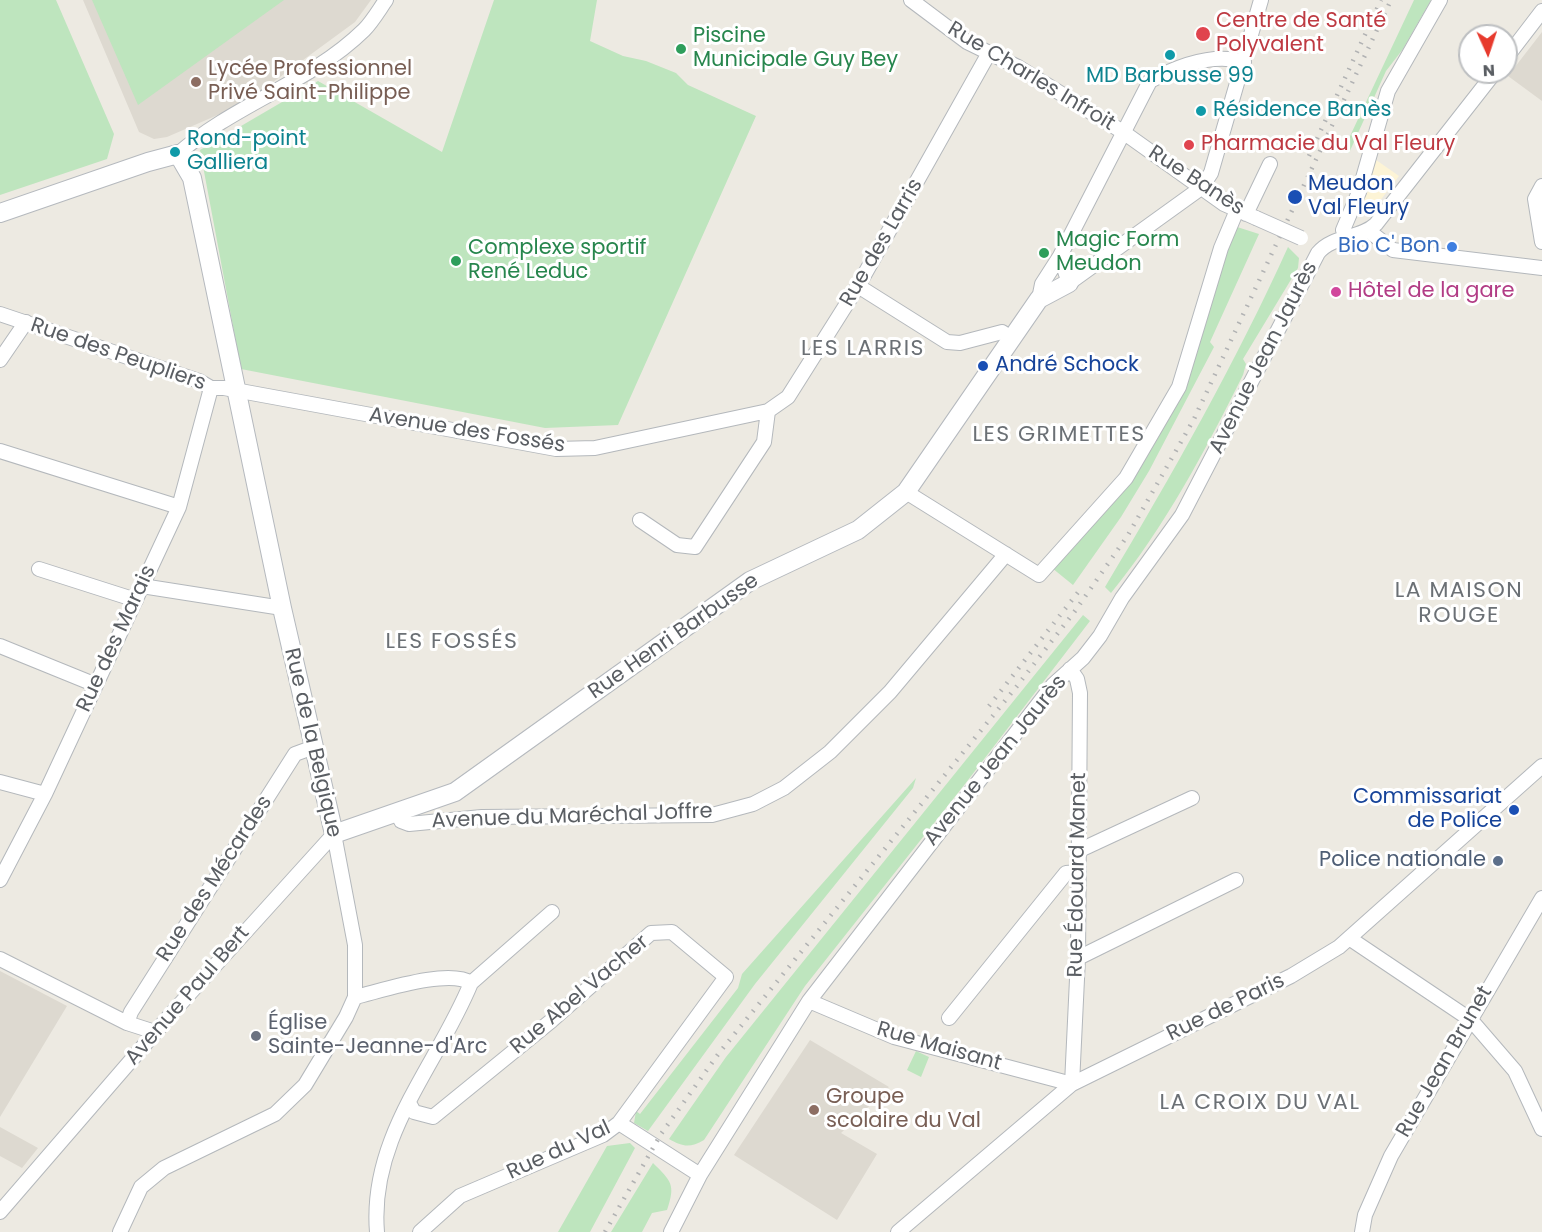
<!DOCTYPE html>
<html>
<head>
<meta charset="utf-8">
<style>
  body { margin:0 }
  #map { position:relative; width:1542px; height:1232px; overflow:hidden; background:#edeae2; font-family:Poppins,sans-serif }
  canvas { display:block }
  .north { position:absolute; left:1458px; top:24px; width:60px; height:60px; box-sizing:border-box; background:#fff; border:2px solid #bdbfc1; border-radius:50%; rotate:177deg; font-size:16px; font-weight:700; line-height:24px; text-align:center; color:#5a5e63 }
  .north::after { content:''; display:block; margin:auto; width:21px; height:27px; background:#e73a2d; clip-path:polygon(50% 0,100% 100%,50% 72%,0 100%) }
</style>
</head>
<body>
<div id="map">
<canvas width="1542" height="1232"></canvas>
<div class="north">N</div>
</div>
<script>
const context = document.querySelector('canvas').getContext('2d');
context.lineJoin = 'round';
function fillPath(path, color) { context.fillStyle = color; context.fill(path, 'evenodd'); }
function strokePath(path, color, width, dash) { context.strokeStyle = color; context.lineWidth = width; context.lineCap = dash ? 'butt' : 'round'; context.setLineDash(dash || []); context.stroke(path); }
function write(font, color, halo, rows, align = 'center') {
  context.font = font + ' Poppins,sans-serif'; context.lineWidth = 6; context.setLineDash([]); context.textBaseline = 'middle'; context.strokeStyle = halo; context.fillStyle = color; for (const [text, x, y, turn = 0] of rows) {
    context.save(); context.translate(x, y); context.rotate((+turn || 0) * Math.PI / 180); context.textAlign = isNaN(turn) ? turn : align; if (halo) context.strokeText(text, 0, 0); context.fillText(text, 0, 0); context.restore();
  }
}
const commercial = new Path2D(`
  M1369 155 1399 176 1369 215 1354 206Z`);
const education = new Path2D(`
  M83 0H371L355 22 243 104 167 137 154 139 139 132Z
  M1542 32V101L1508 76Z
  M0 971 67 1006 0 1117Z
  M810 1040 889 1087 841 1133 877 1154 837 1220 734 1155Z
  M0 1127 38 1148 22 1168 0 1156Z`);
const green = new Path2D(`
  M0 0H56L114 134 107 159 0 195Z
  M92 0H284L138 105Z
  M494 0H597L590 41 623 56 646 61 676 73 688 85 756 116 618 425 545 428 241 369 200 150 318 81 442 152Z
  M1414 0H1431L1403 49 1386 71 1349 153 1343 151Z
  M1234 226 1259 234 1210 342 1214 347 1149 471 1121 517 1073 585 1052 568 1183 390Z
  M1288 247 1299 258 1298 268 1243 359 1246 364 1243 375C1205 451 1165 527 1111 593L1105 587C1171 477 1237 360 1288 247Z
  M1083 615 1090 621 965 784 805 986 704 1140C690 1148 683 1147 669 1139L726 1057Z
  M916 778 913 788 755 984 648 1131 634 1123 636 1111 640 1114 738 988 742 974Z
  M916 1051 929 1057 921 1077 907 1070Z
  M630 1143 635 1148 590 1232H558L607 1146Z
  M653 1163C671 1181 676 1184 667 1210L652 1213 642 1232H611Z`);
const street = new Path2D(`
  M911 0 967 42 1018 67 1123 132 1224 204 1256 218
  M1506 58 1542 11
  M178 154C234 104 310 83 364 30 372 22 379 10 386 0
  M1542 186 1535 199 1542 242
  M1246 214 1270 164
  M1369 231 1393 250 1542 268
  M1346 237 1343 230 1359 192 1388 91 1440 0
  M1060 256 1069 283 1201 188 1211 173 1261 0
  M858 286 947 342 960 343 1002 332 1011 338
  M1039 299 1042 284 1060 256 1150 81C1178 66 1213 52 1244 62
  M0 314 199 381 211 388H224L556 449 595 448 768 411 788 397 858 286 989 53
  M0 360 26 322
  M0 451 179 507
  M906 492 1039 575 1126 478 1179 387 1221 248 1237 210
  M640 520 677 545 695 547 764 442 768 411
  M39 569 136 600
  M142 586 282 608
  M0 646 96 685
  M0 782 45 794
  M398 812 401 821 409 824 482 817 712 815 753 804 784 788 830 752 890 692 1006 554
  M1078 851 1192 798
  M0 880 45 794 179 507 211 388
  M1349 938 1471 1020 1515 1071 1542 1129
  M1078 958 1236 880
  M0 959 127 1023 155 1032
  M471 983 552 912
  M355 997C381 991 449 968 471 983 437 1066 369 1136 377 1232
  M809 1001 894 1037 1072 1084 1078 958 1080 693 1077 679 1070 669
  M949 1018 1066 873 1078 872
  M127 1023 131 1012 295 754 314 747
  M409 1103 414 1112 433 1117 551 1021 651 933 672 932 726 977 619 1123 603 1135 460 1196 420 1232
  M619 1123 700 1175
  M0 1212 172 1013 334 834
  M120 1232 141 1187 164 1168 275 1114 305 1085 346 1017 355 997V945L334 834
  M671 1232 700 1175 809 1001 1053 685 1083 658 1100 636 1122 598 1182 515 1318 253C1333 235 1360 239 1376 224L1495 72
  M898 1232 1072 1084 1291 976 1339 947 1542 766
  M1362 1232 1365 1215 1391 1156 1542 898`);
const secondary = new Path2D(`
  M0 213 148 162 178 154 192 178 282 608 334 834 455 792 750 581 858 530 906 492 1039 299 1069 283`);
const rail = new Path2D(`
  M1309 156 1381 0
  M989 706 1079 591
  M605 1232 661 1134 719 1053 1017 686 1075 611 1128 535 1194 419 1391 0`);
const streetBridge = new Path2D(`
  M1256 218 1301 238`);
const markers = [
  [1203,34,8,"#e0444e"],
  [681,49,6,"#2e9e5b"],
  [1170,55,6,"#0f9aa8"],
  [196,82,6,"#8d6e63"],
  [1201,111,6,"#0f9aa8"],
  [1189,145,6,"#e0444e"],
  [175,152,6,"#0f9aa8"],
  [1295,197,8,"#1a4fb4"],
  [1452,247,6,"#3f7fe0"],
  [1044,253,6,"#2e9e5b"],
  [456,261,6,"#2e9e5b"],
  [1336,292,6,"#d1479c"],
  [983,366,6,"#1a4fb4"],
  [1514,810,6,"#1a4fb4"],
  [1498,861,6,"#5c6f8a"],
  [256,1036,6,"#6b7280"],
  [814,1110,6,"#8d6e63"]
];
const healthNames = [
  ["Centre de Santé",1216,22],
  ["Polyvalent",1216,46],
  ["Pharmacie du Val Fleury",1201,145]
];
const leisureNames = [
  ["Piscine",693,37],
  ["Municipale Guy Bey",693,61],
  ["Magic Form",1056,241],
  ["Meudon",1056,265],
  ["Complexe sportif",468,249],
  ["René Leduc",468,273]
];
const educationNames = [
  ["Lycée Professionnel",208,70],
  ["Privé Saint-Philippe",208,94],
  ["Groupe",826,1098],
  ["scolaire du Val",826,1122]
];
const streetNames = [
  ["Rue Charles Infroit",1031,77,31],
  ["Rue Banès",1196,181,33],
  ["Rue des Larris",882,243,-60],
  ["Rue des Peupliers",118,355,19],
  ["Avenue Jean Jaurès",1264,358,-63],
  ["Avenue des Fossés",467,431,9],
  ["Rue Henri Barbusse",674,637,-35],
  ["Rue des Marais",117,639,-65],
  ["Rue de la Belgique",312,743,77],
  ["Avenue Jean Jaurès",996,761,-51],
  ["Avenue du Maréchal Joffre",572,817,-2],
  ["Rue Édouard Manet",1078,875,-89],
  ["Rue des Mécardes",215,879,-57],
  ["Rue Abel Vacher",580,995,-40],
  ["Avenue Paul Bert",188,996,-49],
  ["Rue de Paris",1226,1008,-26],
  ["Rue Maisant",939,1047,16],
  ["Rue Jean Brunet",1445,1062,-60],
  ["Rue du Val",559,1151,-25]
];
const cultureNames = [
  ["MD Barbusse 99",1170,77,"center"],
  ["Résidence Banès",1213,111],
  ["Rond-point",187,140],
  ["Galliera",187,164]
];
const transitNames = [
  ["Meudon",1308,185],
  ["Val Fleury",1308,209],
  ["André Schock",995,366],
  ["Commissariat",1502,798,"right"],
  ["de Police",1502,822,"right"]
];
const shopNames = [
  ["Bio C' Bon",1440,247]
];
const hotelNames = [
  ["Hôtel de la gare",1348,292]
];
const serviceNames = [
  ["Police nationale",1486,861]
];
const worshipNames = [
  ["Église",268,1024],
  ["Sainte-Jeanne-d'Arc",268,1048]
];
const neighbourhoodNames = [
  ["LES LARRIS",863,349],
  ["LES GRIMETTES",1059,435],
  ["LA MAISON",1459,591],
  ["ROUGE",1459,616],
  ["LES FOSSÉS",452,642],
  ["LA CROIX DU VAL",1260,1103]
];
fillPath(commercial, '#fdf4d6');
fillPath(education, '#ddd9d0');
fillPath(green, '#bee5be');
strokePath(street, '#b4b8bc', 16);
strokePath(secondary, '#b5b9be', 20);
strokePath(street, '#fff', 14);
strokePath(secondary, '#fff', 18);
strokePath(rail, '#b1b2b3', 4.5, [1.5, 8]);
strokePath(streetBridge, '#b4b8bc', 16, []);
strokePath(streetBridge, '#fff', 14);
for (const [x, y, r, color] of markers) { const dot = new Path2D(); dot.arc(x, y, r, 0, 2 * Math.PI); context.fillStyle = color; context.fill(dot); strokePath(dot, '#fff', 2); }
write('21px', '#be3a42', '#fff', healthNames, 'left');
write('21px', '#27864d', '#fff', leisureNames, 'left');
write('21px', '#785e54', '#fff', educationNames, 'left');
write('21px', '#5a5e63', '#fff', streetNames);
write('21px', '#0d838f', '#fff', cultureNames, 'left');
write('21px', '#164399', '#fff', transitNames, 'left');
write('21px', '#366cbe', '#fff', shopNames, 'right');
write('21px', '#b23c85', '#fff', hotelNames, 'left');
write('21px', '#4e5e75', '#fff', serviceNames, 'right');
write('21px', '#5b616d', '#fff', worshipNames, 'left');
context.letterSpacing = '1.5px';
write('22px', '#6b7075', '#fff', neighbourhoodNames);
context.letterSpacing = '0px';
</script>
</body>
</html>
